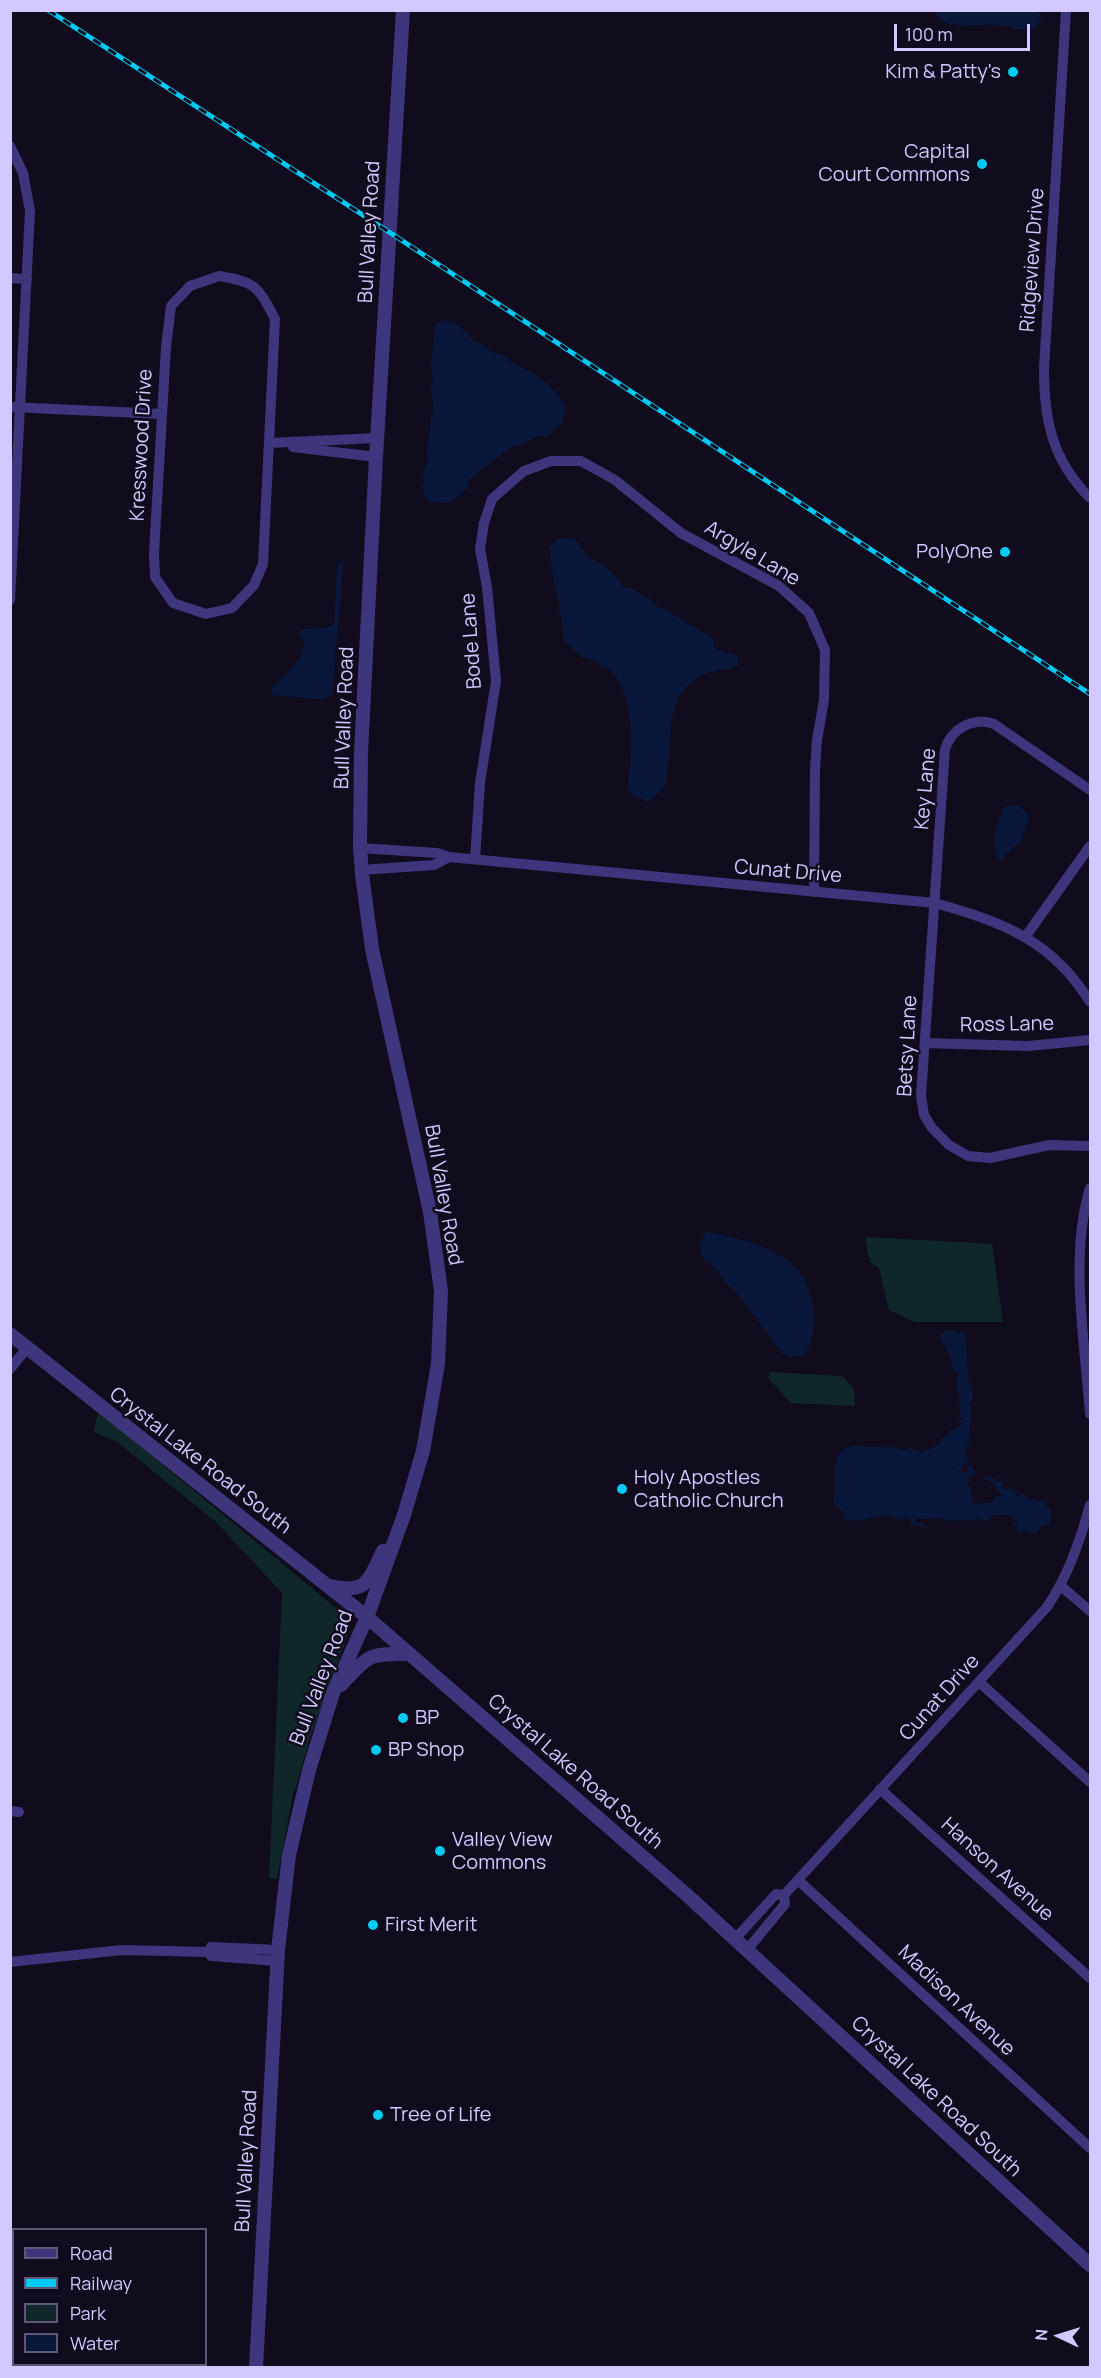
<!DOCTYPE html>
<html>
<head>
<meta charset="utf-8">
<style>
  body { margin:0 }
  #map { position:relative; width:1101px; height:2378px; overflow:hidden; background:#100c1e; font-family:Manrope,sans-serif }
  canvas { display:block }
  .frame { position:absolute; inset:0; border:12px solid #d3c8ff; pointer-events:none }
  .legend { position:absolute; left:12px; top:2228px; width:195px; height:138px; box-sizing:border-box; background:#100c1e; border:2px solid #5e5778; margin:0; padding:8px 10px; list-style:none; font-size:18px; color:#d3c8ff }
  .legend li { display:flex; align-items:center; gap:12px; height:30px }
  .legend b { width:30px; border:2px solid #5e5778 }
  .north { position:absolute; left:1029px; top:2306px; width:60px; height:60px; -webkit-text-stroke:4px #100c1e; paint-order:stroke; rotate:274deg; font-size:16px; font-weight:700; line-height:24px; text-align:center; color:#d3c8ff }
  .north::after { content:''; display:block; margin:auto; width:21px; height:27px; background:#d3c8ff; clip-path:polygon(50% 0,100% 100%,50% 72%,0 100%) }
  .scale { position:absolute; left:894px; top:24px; width:136px; height:27px; box-sizing:border-box; border:3px solid #d3c8ff; border-top:0; padding-left:8px; font-size:18px; line-height:21px; white-space:nowrap; color:#d3c8ff; -webkit-text-stroke:4px #100c1e; paint-order:stroke }
</style>
</head>
<body>
<div id="map">
<canvas width="1101" height="2378"></canvas>
<div class="frame"></div>
<ul class="legend">
<li><b style="height:8px;background:#3e367d"></b>Road</li>
<li><b style="height:8px;background:#00caf3"></b>Railway</li>
<li><b style="height:16px;background:#0f2728"></b>Park</li>
<li><b style="height:16px;background:#08173a"></b>Water</li>
</ul>
<div class="north">N</div>
<div class="scale">100 m</div>
</div>
<script>
const context = document.querySelector('canvas').getContext('2d');
context.lineJoin = 'round';
function fillPath(path, color) { context.fillStyle = color; context.fill(path, 'evenodd'); }
function strokePath(path, color, width, dash) { context.strokeStyle = color; context.lineWidth = width; context.lineCap = dash ? 'butt' : 'round'; context.setLineDash(dash || []); context.stroke(path); }
function write(font, color, halo, rows, align = 'center') {
  context.font = font + ' Manrope,sans-serif'; context.lineWidth = 5; context.setLineDash([]); context.textBaseline = 'middle'; context.strokeStyle = halo; context.fillStyle = color; for (const [text, x, y, turn = 0] of rows) {
    context.save(); context.translate(x, y); context.rotate((+turn || 0) * Math.PI / 180); context.textAlign = isNaN(turn) ? turn : align; if (halo) context.strokeText(text, 0, 0); context.fillText(text, 0, 0); context.restore();
  }
}
const green = new Path2D(`
  M867 1237 992 1244 1003 1322H915L889 1310 879 1268 870 1262 865 1239Z
  M770 1372 842 1376 854 1389 855 1406 791 1403 768 1378Z
  M98 1411 337 1609 347 1621 348 1635 310 1738 292 1799 277 1879 269 1878 282 1593 216 1522 117 1442 94 1432Z`);
const water = new Path2D(`
  M935 11H1037L1042 17C1040 24 1035 29 1026 30 1019 30 1010 27 1003 26 986 22 965 29 948 23 942 21 938 16 935 11Z
  M444 320C455 321 468 331 473 341 485 344 485 348 493 352 496 354 500 354 503 355 507 357 510 361 514 363 536 375 556 385 566 409L560 425 548 436 536 437 519 446 514 445 470 479 467 489 450 503 428 502 421 486 424 483V477L422 474 428 462 427 443 429 440 431 414 434 412 432 393 430 390 434 376 429 368 432 361 435 325Z
  M560 538 575 539 590 559C603 561 617 578 624 588H631L650 599 657 607 668 610 691 626 696 627 700 632H705L715 641 713 646C719 654 731 650 738 657V665C730 671 720 669 711 672 701 675 691 681 684 689 665 711 673 757 665 783 662 792 653 799 645 802L643 799 636 798 628 789C631 753 638 700 610 670 605 665 596 664 590 658L581 657 564 640 561 614 559 611 560 602 554 584 549 548Z
  M344 559 332 696 318 699 273 695 271 690C283 675 302 663 305 643L298 633 303 629 330 627 334 623 337 565Z
  M1018 805 1029 816 1021 841 1004 856 1001 862C989 849 997 821 1004 807Z
  M708 1232C758 1242 814 1254 814 1321 814 1331 811 1347 803 1356L792 1357 783 1354 737 1293 726 1283 711 1263 705 1261 699 1246 704 1234Z
  M947 1330 964 1333 967 1339 965 1341C968 1354 966 1364 968 1377 969 1384 974 1389 973 1398 972 1401 970 1403 969 1406L972 1407 969 1437 971 1445 968 1444 965 1453 969 1464H963L962 1468 957 1472 960 1474 961 1471 967 1473 969 1470 967 1466 972 1465 975 1473 968 1477 970 1481 965 1482 971 1487H968L972 1489 971 1494H974L971 1496 975 1505 979 1503H990L995 1499 994 1495 1003 1497 992 1482 984 1479 989 1476 995 1479 993 1482 1002 1481 1004 1490 1014 1488 1017 1496 1024 1494 1028 1499 1046 1502 1045 1506 1049 1507 1052 1513 1050 1525H1042L1036 1534 1023 1529 1020 1534 1014 1523H1018L1010 1515H994L987 1521 977 1518 975 1523 973 1520 947 1521 941 1518 927 1519 916 1518 915 1523H922L927 1528 917 1525 911 1527 912 1520 904 1517 901 1521C884 1510 866 1522 848 1521L844 1518 842 1511 840 1510 837 1505H834C833 1498 836 1491 835 1484 834 1475 834 1450 849 1447 857 1445 863 1447 871 1447 882 1446 893 1447 904 1450L910 1448 922 1452 937 1446 944 1436 950 1434 945 1432 953 1430 960 1424 958 1421 963 1420 959 1415 961 1407 958 1398 960 1394 957 1389 958 1373 953 1370 951 1359 939 1335Z`);
const minor = new Path2D(`
  M1066 10 1044 368C1044 420 1052 460 1090 498
  M10 146 23 173 30 211 10 600
  M219 276C257 282 258 287 275 319L263 564 254 585 232 608 206 614 173 603 155 577 154 553 166 347 171 306 190 286Z
  M10 278 27 279
  M10 407 162 414
  M269 443 377 438
  M293 447 376 457
  M1090 790 994 724C973 717 952 728 945 749L921 1096 924 1115 932 1128 949 1145 968 1156 990 1158 1049 1145 1090 1146
  M360 848 437 853 449 857 935 903C1002 922 1052 940 1090 1002
  M475 859 480 783 496 681 487 587 480 549 484 523 492 499 524 471 551 461H581L615 480 681 533 779 586 809 613 825 650 824 700 817 740 815 769 814 892
  M361 870 434 865 449 857
  M1026 936 1090 846
  M925 1043 1028 1046 1090 1040
  M1090 1188C1069 1257 1085 1342 1090 1414
  M10 1369 27 1348
  M1061 1586 1090 1611
  M979 1682 1090 1782
  M880 1789 1090 1978
  M10 1811 19 1812
  M798 1880 1090 2148
  M735 1939 776 1894 784 1895 1047 1607C1068 1576 1080 1541 1090 1505
  M747 1950 785 1904 784 1895
  M208 1952 211 1947 278 1950
  M10 1962 122 1950 208 1952 211 1956 278 1961`);
const tertiary = new Path2D(`
  M10 1334 367 1617 688 1896 1090 2265
  M330 1586C368 1594 368 1581 383 1551
  M341 1685C369 1655 368 1653 409 1654
  M256 2368 278 1950 289 1855 309 1770 333 1693 367 1617 404 1515 423 1451 438 1364 441 1291 430 1212 372 949 362 874 360 848 361 753 376 457 403 10`);
const rail = new Path2D(`
  M48 10 389 232 1090 694`);
const markers = [
  [1013,72,6,"#00caf3"],
  [982,164,6,"#00caf3"],
  [1005,552,6,"#00caf3"],
  [622,1489,6,"#00caf3"],
  [403,1718,6,"#00caf3"],
  [376,1750,6,"#00caf3"],
  [440,1851,6,"#00caf3"],
  [373,1925,6,"#00caf3"],
  [378,2115,6,"#00caf3"]
];
const poiNames = [
  ["Kim & Patty's",1001,72,"right"],
  ["Capital",970,152,"right"],
  ["Court Commons",970,175,"right"],
  ["PolyOne",993,552,"right"],
  ["Holy Apostles",634,1478],
  ["Catholic Church",634,1501],
  ["BP",415,1718],
  ["BP Shop",388,1750],
  ["Valley View",452,1840],
  ["Commons",452,1863],
  ["First Merit",385,1925],
  ["Tree of Life",390,2115]
];
const streetNames = [
  ["Bull Valley Road",370,232,-87],
  ["Ridgeview Drive",1033,260,-86],
  ["Kresswood Drive",142,445,-87],
  ["Argyle Lane",752,554,31],
  ["Bode Lane",472,641,-94],
  ["Bull Valley Road",345,718,-88],
  ["Key Lane",926,789,-85],
  ["Cunat Drive",788,872,5],
  ["Ross Lane",1007,1025,-1],
  ["Betsy Lane",908,1046,-87],
  ["Bull Valley Road",443,1195,80],
  ["Crystal Lake Road South",200,1461,38],
  ["Bull Valley Road",322,1678,-69],
  ["Cunat Drive",940,1698,-48],
  ["Crystal Lake Road South",575,1772,41],
  ["Hanson Avenue",997,1870,42],
  ["Madison Avenue",956,2001,43],
  ["Crystal Lake Road South",936,2097,43],
  ["Bull Valley Road",247,2161,-87]
];
fillPath(green, '#0f2728');
fillPath(water, '#08173a');
strokePath(minor, '#3e367d', 10);
strokePath(tertiary, '#3e367d', 14);
strokePath(rail, '#00caf3', 5);
strokePath(rail, '#100c1e', 3, [9]);
for (const [x, y, r, color] of markers) { const dot = new Path2D(); dot.arc(x, y, r, 0, 2 * Math.PI); context.fillStyle = color; context.fill(dot); strokePath(dot, '#100c1e', 2); }
write('20px', '#d3c8ff', '#100c1e', poiNames, 'left');
write('20px', '#d3c8ff', '#100c1e', streetNames);
</script>
</body>
</html>
